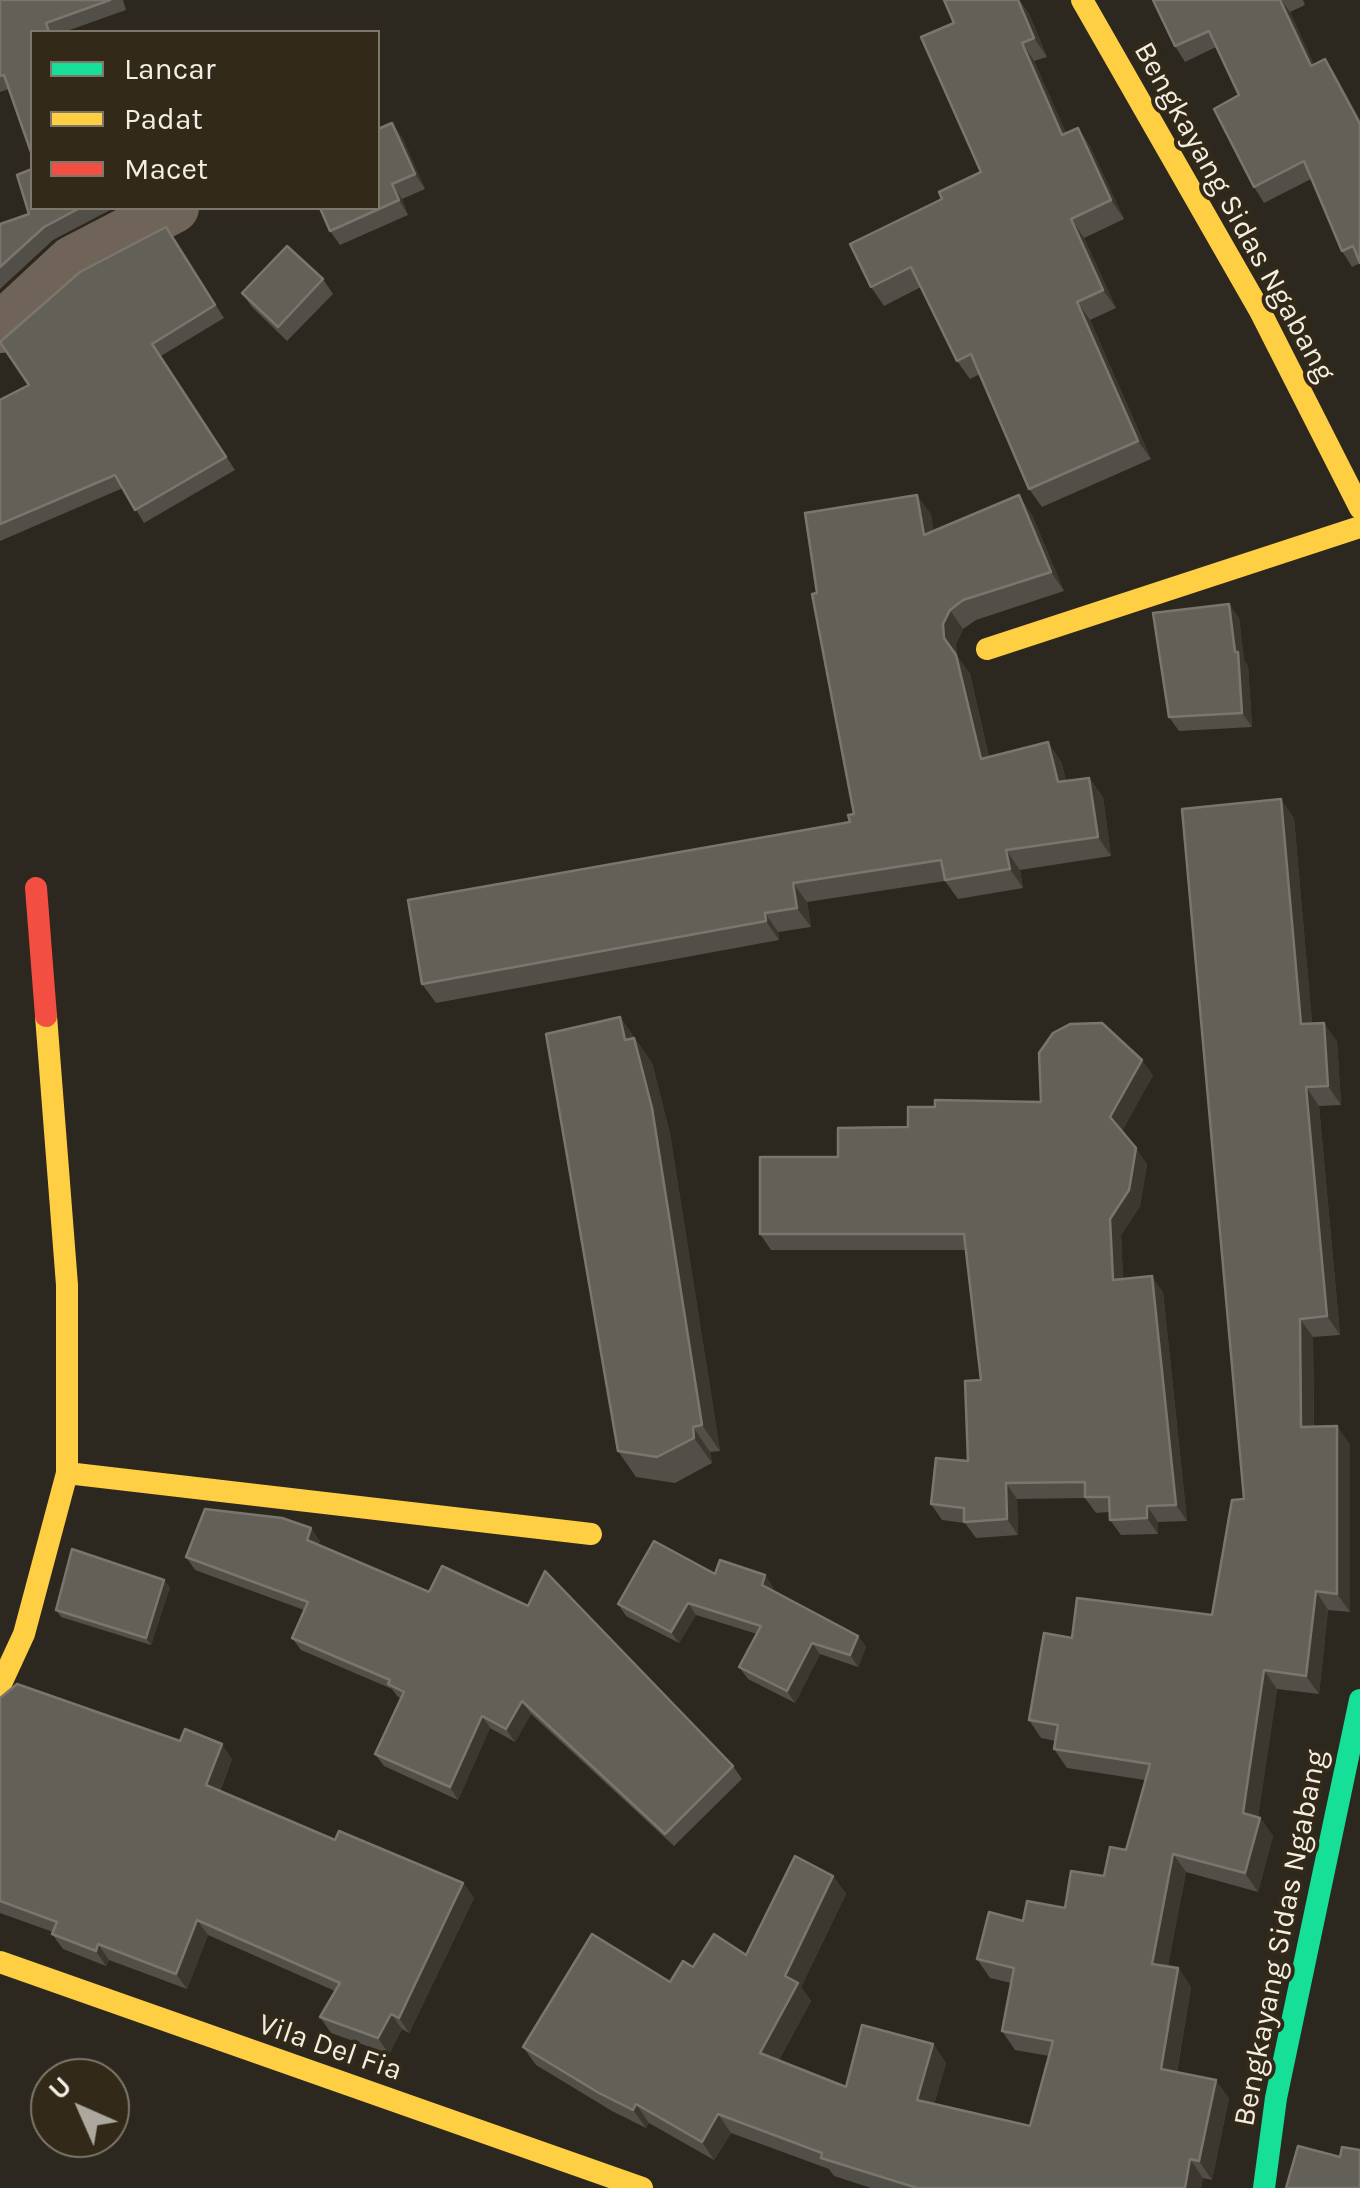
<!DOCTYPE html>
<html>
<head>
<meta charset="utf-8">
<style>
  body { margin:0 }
  #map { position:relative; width:1360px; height:2188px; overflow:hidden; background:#2c281f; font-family:Karla,sans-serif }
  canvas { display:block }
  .legend { position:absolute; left:30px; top:30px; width:350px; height:180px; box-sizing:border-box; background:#322919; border:2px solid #7f776a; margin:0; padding:12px 18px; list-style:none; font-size:30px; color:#f3ede3 }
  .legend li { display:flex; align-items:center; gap:20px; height:50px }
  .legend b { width:50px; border:2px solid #7f776a }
  .north { position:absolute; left:30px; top:2058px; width:100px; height:100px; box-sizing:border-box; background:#322919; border:2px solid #7f776a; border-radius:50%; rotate:315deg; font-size:28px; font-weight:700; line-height:40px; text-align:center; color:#f3ede3 }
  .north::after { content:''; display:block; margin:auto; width:35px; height:45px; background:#ada89e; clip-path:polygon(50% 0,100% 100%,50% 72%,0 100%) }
</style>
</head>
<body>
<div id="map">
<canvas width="1360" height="2188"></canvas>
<ul class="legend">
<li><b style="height:12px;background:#16e098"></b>Lancar</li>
<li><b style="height:12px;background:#ffcf43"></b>Padat</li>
<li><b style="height:12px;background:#f24e42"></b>Macet</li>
</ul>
<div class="north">U</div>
</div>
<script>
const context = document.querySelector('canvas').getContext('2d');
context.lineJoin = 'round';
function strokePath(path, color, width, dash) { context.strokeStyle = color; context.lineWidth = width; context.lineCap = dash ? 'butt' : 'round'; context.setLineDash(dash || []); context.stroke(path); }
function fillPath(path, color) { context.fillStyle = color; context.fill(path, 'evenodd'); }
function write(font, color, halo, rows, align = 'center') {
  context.font = font + ' Karla,sans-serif'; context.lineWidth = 8; context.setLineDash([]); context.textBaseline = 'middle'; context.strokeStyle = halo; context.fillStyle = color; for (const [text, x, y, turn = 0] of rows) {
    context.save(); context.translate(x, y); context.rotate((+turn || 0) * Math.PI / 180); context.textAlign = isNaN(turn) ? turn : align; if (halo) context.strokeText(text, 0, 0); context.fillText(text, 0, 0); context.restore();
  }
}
const street = new Path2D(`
  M0 328 72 261 174 208`);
const fast = new Path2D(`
  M1264 2188 1276 2098 1360 1700`);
const slow = new Path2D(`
  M1082 0 1260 311 1360 508
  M987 649 1360 527
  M67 1473 591 1534
  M0 1686 24 1634 67 1473V1285L46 1016
  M0 1962 642 2188`);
const jam = new Path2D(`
  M36 888 46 1016`);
const wall = new Path2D(`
  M0 0H123L126 10 64 32H32L9 89 0 92Z
  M944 0H1019L1029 14 1047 57 1034 61 1066 133 1078 128 1090 146 1124 219 1084 238 1116 308 1090 320 1151 459 1042 507 1029 489 980 374 970 379 957 361 921 287 884 306 871 287 942 199 981 172 954 23Z
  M1153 0H1303L1305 5 1290 12 1314 65 1325 59 1335 74 1360 120V263L1352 267 1342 251 1311 179 1264 203 1254 187 1239 95 1216 47 1185 62 1175 46Z
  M402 137 425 189 402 199 408 215 340 245 330 231Z
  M32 208H114L53 240 0 289V224L29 214Z
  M175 240 224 318 161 356 235 470 144 523 123 488 0 541V400L29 385Z
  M323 279 333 294 287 341 252 307 242 293Z
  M931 514 933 531 1032 515 1064 591 976 620 963 629 956 644 957 656 970 674 989 757 1061 761 1066 781 1089 778 1103 797 1111 856 1020 870 1023 888 958 899 945 881 807 902 811 927 778 932 779 940 436 1003 422 984 850 822 854 814 817 593Z
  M1229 604 1239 618 1244 660 1248 666 1252 727 1179 731 1169 717Z
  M1294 818 1312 1024 1337 1041 1341 1105 1319 1106 1340 1335 1313 1337 1314 1426 1350 1444V1612L1328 1610 1319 1694 1277 1689 1258 1817 1260 1818 1273 1836 1258 1892 1186 1872 1168 1966 1178 1968 1191 1987 1177 2072 1229 2098 1212 2180 1203 2178 1201 2188H871L834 2176 829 2169 731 2133 714 2160 649 2123 646 2128 612 2111 536 2065 523 2047 670 1982 693 1967 746 1955 833 1876 846 1894 801 1987 811 2001 779 2060 846 2087 933 2044 946 2063 934 2104 1030 2126 1049 2056 1015 2050 1002 2031 1011 1983 990 1978 977 1959 1023 1921 1065 1908 1104 1876 1126 1850 1145 1780 1067 1768 1054 1749 1056 1741 1041 1738 1029 1720 1072 1638 1212 1615 1244 1499Z
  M620 1017 652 1063 670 1134 720 1451 710 1452 712 1463 675 1483 636 1477 618 1451Z
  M1153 1075 1122 1131 1147 1164 1140 1206 1121 1235 1123 1279 1163 1292 1187 1521 1158 1522V1534L1121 1535 1110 1520 1109 1512 1096 1513 1085 1498 1017 1499 1018 1535 976 1538 965 1523 942 1520 931 1504 968 1461 981 1380 966 1250H771L760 1234 838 1157 908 1127 935 1107 1041 1102Z
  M320 1541 318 1545 733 1766 742 1779 674 1846 531 1714 515 1742 490 1728 458 1800 384 1766 375 1754 400 1698 397 1696 392 1689 301 1650 292 1638 304 1610 195 1570 186 1557Z
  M715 1574 765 1575 773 1587 772 1591 858 1636 866 1647 858 1667 820 1654 795 1703 748 1679 739 1667 757 1634 696 1615 679 1643 626 1616 618 1604Z
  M170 1587 151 1645 61 1617 56 1610Z
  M0 1698 232 1759 220 1791 335 1840 463 1883 474 1898 409 2033 402 2029 389 2054 331 2033 320 2017 335 1991 208 1935 187 1989 109 1960 106 1966 63 1949 52 1934 53 1932 0 1913Z`);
const shadedWall = new Path2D(`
  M1018 0 1029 14 1047 57 1034 38Z
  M1281 0 1290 12 1322 82 1311 66Z
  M1022 43 1034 61 1075 153 1062 135Z
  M1325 59 1335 74 1360 120V124Z
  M392 123 402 137 425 189 415 174Z
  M1078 128 1090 146 1124 219 1111 200Z
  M392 184 402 199 408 215 399 200Z
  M1071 219 1084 238 1116 308 1103 290Z
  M1077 302 1090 320 1151 459 1138 441Z
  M917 495 931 514 937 555 924 535Z
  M1019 495 1032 515 1064 591 1051 572Z
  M1229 604 1239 618 1244 660 1248 666 1252 727 1242 713Z
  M950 610 963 629 956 644 957 656 970 674 994 778 981 759 944 638 943 624Z
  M1048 742 1061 761 1071 802 1058 782Z
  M1089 778 1103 797 1111 856 1098 837Z
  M1281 799 1294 818 1314 1043 1301 1024Z
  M1006 850 1020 870 1023 888 1010 869Z
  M793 883 807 902 811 927 797 908Z
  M765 913 778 932 779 940 766 921Z
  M620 1017 652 1063 670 1134 720 1451 702 1425Z
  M1324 1023 1337 1041 1341 1105 1328 1086Z
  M1142 1060 1153 1075 1121 1133 1110 1117Z
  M1306 1087 1319 1106 1340 1335 1327 1316Z
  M1136 1148 1147 1164 1140 1206 1121 1235 1124 1296 1113 1280 1110 1219Z
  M1152 1276 1163 1292 1187 1521 1176 1505Z
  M1300 1319 1313 1337 1314 1445 1301 1427Z
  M1337 1426 1350 1444V1612L1337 1594Z
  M693 1427 710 1452 712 1463 694 1438Z
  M1006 1483 1017 1499 1018 1535 1007 1519Z
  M1147 1506 1158 1522V1534L1147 1518Z
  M311 1528 320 1541 315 1553 307 1540Z
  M765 1575 773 1587 770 1597 762 1585Z
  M164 1580 170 1587 151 1645 146 1638Z
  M1316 1591 1328 1610 1319 1694 1306 1676Z
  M688 1603 696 1615 679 1643 671 1632Z
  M858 1636 866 1647 858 1667 850 1655Z
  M812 1643 820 1654 795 1703 787 1691Z
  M1264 1670 1277 1689 1256 1832 1243 1813Z
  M522 1701 531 1714 515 1742 506 1729Z
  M482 1716 490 1728 458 1800 450 1787Z
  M222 1744 232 1759 216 1800 206 1785Z
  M1260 1818 1273 1836 1258 1892 1245 1873Z
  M1173 1854 1186 1872 1165 1982 1152 1964Z
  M833 1876 846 1894 801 1987 811 2001 773 2071 760 2053 785 1976Z
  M463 1883 474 1898 409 2033 399 2018Z
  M197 1920 208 1935 187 1989 176 1974Z
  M98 1944 109 1960 106 1966 96 1951Z
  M1178 1968 1191 1987 1174 2087 1161 2069Z
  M391 2014 402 2029 389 2054 378 2038Z
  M933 2044 946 2063 930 2118 917 2100Z
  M1216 2080 1229 2098 1212 2180 1199 2161Z
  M636 2104 649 2123 646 2128 633 2110Z
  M718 2114 731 2133 714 2160 702 2142Z
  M1190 2159 1203 2178 1201 2188H1185Z`);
const building = new Path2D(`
  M0 0H110L46 23 49 32H32V155L4 75 0 76Z
  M944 0H1018L1034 38 1022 43 1062 135 1078 128 1111 200 1071 219 1103 290 1077 302 1138 441 1029 489 971 354 957 361 911 267 871 287 850 244 942 199 939 192 981 172 921 37 954 23Z
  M1153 0H1280L1311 66 1325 59 1360 124V263L1353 246 1342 251 1304 161 1254 187 1214 109 1239 95 1209 31 1175 46Z
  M392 123 415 174 392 184 399 200 330 231 320 208H378V129Z
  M32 169V208H80L44 227 0 267V224L29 214 17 175Z
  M166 227 215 305 152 344 226 457 135 510 115 475 0 524V400L29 385 0 342 80 272Z
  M287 246 323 279 278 327 242 293Z
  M917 495 924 535 1019 495 1051 572 963 600 950 610 943 624 944 638 956 655 981 759 1048 742 1058 782 1089 778 1098 837 1006 850 1010 869 945 880 941 860 793 883 797 908 765 913 766 921 422 984 408 900 850 822 848 815 854 814 812 594 817 593 805 513Z
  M1229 604 1235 652H1238L1242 713 1169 717 1153 613Z
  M1281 799 1301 1024 1324 1023 1328 1086 1306 1087 1327 1316 1300 1319 1301 1427 1337 1426V1594L1316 1591 1306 1676 1264 1670 1243 1813 1260 1818 1245 1873 1173 1854 1152 1964 1178 1968 1161 2069 1216 2080 1199 2161 1190 2159 1185 2188H917L821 2158 822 2153 718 2114 702 2142 636 2104 633 2110 599 2093 523 2047 592 1934 670 1982 683 1961 693 1967 714 1934 746 1955 795 1856 833 1876 785 1976 798 1983 760 2053 846 2087 862 2025 933 2044 917 2100 1030 2126 1053 2041 1002 2031 1014 1968 977 1959 989 1912 1023 1921 1027 1901 1065 1908 1071 1871 1104 1876 1110 1847 1126 1850 1150 1764 1054 1749 1058 1725 1029 1720 1044 1633 1072 1638 1077 1598 1212 1615 1232 1500 1244 1499 1182 809Z
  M620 1017 625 1040 634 1038 652 1108 702 1425 693 1427 694 1438 657 1457 618 1451 546 1034Z
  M1102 1023 1142 1060 1110 1117 1136 1148 1129 1190 1110 1219 1113 1280 1152 1276 1176 1505 1147 1506V1518L1110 1520 1109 1497H1085V1482L1006 1483 1007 1519 964 1522V1508L931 1504 936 1458 968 1461 965 1381 981 1380 964 1234H760V1157H838V1128L908 1127V1107H935V1100L1041 1102 1039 1053 1053 1033 1070 1024Z
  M205 1509 282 1518 311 1528 307 1540 429 1592 442 1566 528 1606 545 1571 733 1766 665 1834 522 1701 506 1729 482 1716 450 1787 375 1754 404 1692 388 1684 390 1680 292 1638 308 1602 186 1557Z
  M654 1541 715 1574 720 1560 765 1575 762 1585 858 1636 850 1655 812 1643 787 1691 739 1667 761 1626 688 1603 671 1632 618 1604Z
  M72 1549 164 1580 146 1638 56 1610Z
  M17 1684 180 1741 185 1729 222 1744 206 1785 335 1840 339 1831 463 1883 399 2018 391 2014 378 2038 320 2017 340 1983 197 1920 176 1974 98 1944 96 1951 52 1934 57 1922 0 1901V1698Z
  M1298 2146 1340 2157 1342 2147 1360 2150V2188H1286Z`);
const streetNames = [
  ["Bengkayang Sidas Ngabang",1234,212,61],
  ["Bengkayang Sidas Ngabang",1281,1938,-79],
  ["Vila Del Fia",330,2048,19]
];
strokePath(street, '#706358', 50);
strokePath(fast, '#16e098', 22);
strokePath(slow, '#ffcf43', 22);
strokePath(jam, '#f24e42', 22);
fillPath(wall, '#524f48');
fillPath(shadedWall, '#3c3830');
fillPath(building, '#636058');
strokePath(building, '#7a766e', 2.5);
write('30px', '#f3ede3', '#322919', streetNames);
</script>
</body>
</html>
